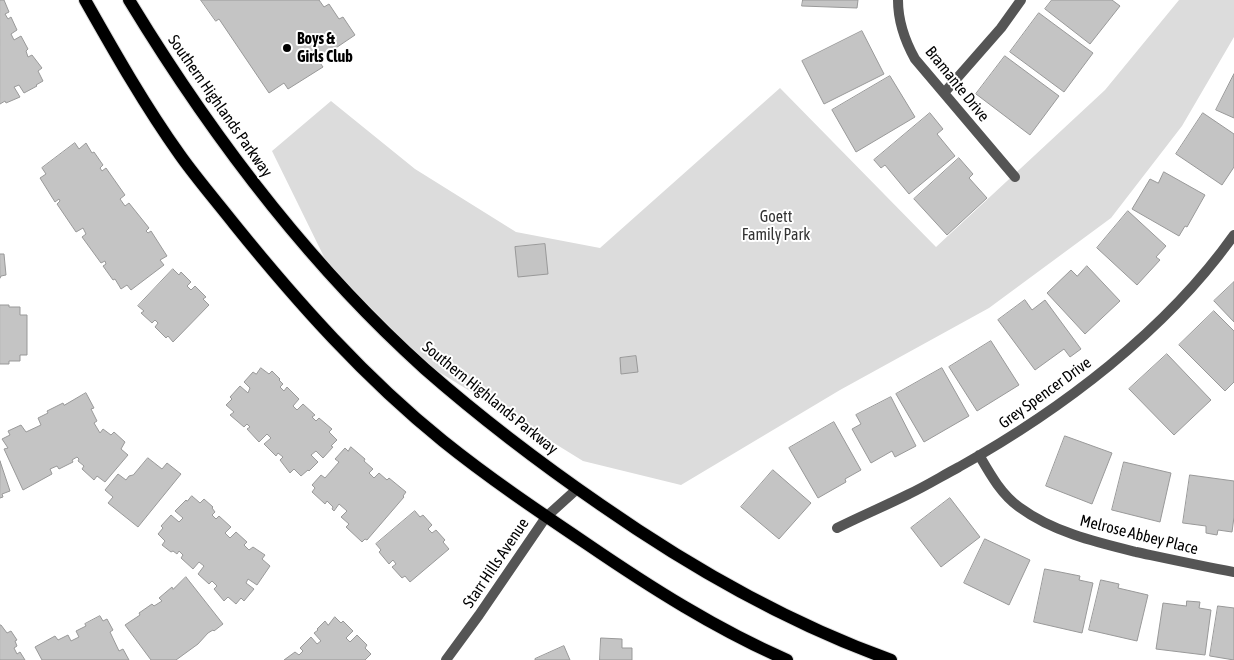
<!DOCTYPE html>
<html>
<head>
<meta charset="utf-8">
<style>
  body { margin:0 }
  canvas { display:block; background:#fff }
</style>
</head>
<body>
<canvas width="1234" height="660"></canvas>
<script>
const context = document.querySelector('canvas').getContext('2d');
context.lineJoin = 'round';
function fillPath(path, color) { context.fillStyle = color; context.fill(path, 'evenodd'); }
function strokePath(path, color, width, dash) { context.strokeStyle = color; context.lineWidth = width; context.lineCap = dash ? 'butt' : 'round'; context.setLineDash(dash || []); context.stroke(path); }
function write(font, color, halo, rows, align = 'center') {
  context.font = font + ' "Asap Condensed",sans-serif'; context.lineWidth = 4; context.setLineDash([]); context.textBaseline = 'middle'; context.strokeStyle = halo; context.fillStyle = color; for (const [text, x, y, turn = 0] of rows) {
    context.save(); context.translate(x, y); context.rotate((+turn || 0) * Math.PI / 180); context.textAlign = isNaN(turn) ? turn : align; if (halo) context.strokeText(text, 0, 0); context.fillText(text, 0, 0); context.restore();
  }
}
const green = new Path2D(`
  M1179 0H1234V37L1182 126 1111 218 989 308 840 390 681 485 583 461 426 364 327 263 272 151 331 101 415 169 516 232 600 248 780 88 936 247 1105 90Z`);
const building = new Path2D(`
  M0 0H4L9 12 5 14 8 19 11 17 17 30 11 34 14 40 21 36 28 49 26 51 28 57 32 55 42 68 38 71 43 81 36 85 37 86 24 93 19 85 14 87 20 97 6 103 5 101 0 104Z
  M201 0H319L324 7 329 4 339 19 343 17 355 35 318 60 323 67 288 89 284 83 269 93 219 19 216 21Z
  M803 0H858L857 8 802 6Z
  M1052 0H1112L1120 6 1090 44 1045 9Z
  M1039 13 1093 53 1064 92 1010 52Z
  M862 31 884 74 824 104 802 61Z
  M1005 56 1059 96 1030 135 976 94Z
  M1234 74V118L1216 110Z
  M890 76 915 117 856 152 832 110Z
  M930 113 943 129 937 134 955 156 909 194 885 165 881 168 874 160Z
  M1203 113 1234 134V167L1222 185 1176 154Z
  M75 143 79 149 86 143 92 153 94 152 103 165 100 168 102 171 106 168 125 195 120 199 125 206 129 203 149 228 146 231 148 233 151 231 167 256 160 260 164 265 131 290 127 285 121 289 115 279 113 280 103 266 106 264 105 261 101 263 82 237 86 234 83 228 76 232 57 204 60 201 59 199 55 202 40 178 46 174 42 168Z
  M959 158 973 174 969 178 987 198 947 235 914 199Z
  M1164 172 1205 195 1187 227 1185 226 1179 236 1132 209 1150 179 1158 183Z
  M1128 211 1166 246 1156 257 1160 260 1137 285 1097 248Z
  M545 244 548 274 518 277 515 247Z
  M0 254H4L6 275 1 276 0 278Z
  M1087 266 1120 301 1085 334 1047 293 1071 270 1077 276Z
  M173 269 179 275 181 272 191 282 187 286 191 290 195 286 206 297 203 299 209 305 173 342 168 336 166 338 155 327 158 323 155 320 152 323 141 313 144 311 138 306Z
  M1234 282V322L1214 301Z
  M1025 300 1032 310 1045 300 1081 349 1070 357 1064 349 1035 370 998 320Z
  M0 305H9V307H20V315H27V355H20V361H9V364H0Z
  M1214 311 1234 331V382L1225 391 1179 345Z
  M991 341 1019 385 977 411 949 367Z
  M1167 354 1211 400 1174 435 1129 389Z
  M636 356 638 372 621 374 620 358Z
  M261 368 269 374 272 371 280 379 279 380 283 384 280 387 284 391 287 387 299 399 293 406 297 410 303 404 315 415 312 417 316 421 319 418 332 429 329 432 337 440 331 446 333 447 323 458 316 451 311 455 318 462 309 471 308 470 301 476 294 469 290 473 280 460 283 457 278 453 276 456 264 444 271 438 267 434 259 442 247 429 250 427 247 424 244 427 230 415 234 412 226 405 232 399 230 397 240 386 248 393 250 388 244 382 253 372 256 374Z
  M942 368 969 416 924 442 896 394Z
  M86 393 94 408 91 409 97 421 94 423 100 433 103 429 111 435 114 432 125 442 121 449 128 455 105 482 97 476 94 480 82 469 84 466 78 461 79 459 77 457 72 460 73 462 59 469 57 466 50 469 52 474 23 490 4 449 8 448 2 439 10 435 8 431 21 425 26 432 41 425 38 418 48 413 47 411 63 403 64 405Z
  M891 397 916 446 895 457 892 451 871 463 852 429 861 424 856 415Z
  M834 422 861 470 845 479 846 482 818 498 789 448Z
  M1065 436 1112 453 1092 504 1046 486Z
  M351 447 365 459 364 461 373 469 369 473 374 478 379 473 387 480 389 478 406 492 403 496 404 497 367 540 365 539 362 542 346 527 349 524 341 517 347 511 339 504 334 511 332 509 333 507 327 501 325 504 312 492 315 488 312 485 321 475 325 478 339 462 335 459 345 448 348 451Z
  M148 458 162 469 167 463 181 474 138 527 108 503 113 497 105 490 118 474 126 480 129 476 133 475Z
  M0 461 10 491 2 494 3 497 0 498Z
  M1124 462 1171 473 1160 522 1112 510Z
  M773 470 811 503 779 539 741 507Z
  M1190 475 1234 481V517L1232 532 1218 530 1217 535 1206 533V526L1183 523Z
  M192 496 200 503 204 499 213 507 212 508 215 512 212 515 216 519 219 516 231 527 225 533 230 538 236 532 247 542 244 545 249 550 253 547 265 555 262 559 270 566 257 585 248 579 246 583 254 589 244 601 241 598 236 604 228 597 224 601 214 589 217 586 212 581 209 584 198 574 204 566 199 562 193 569 181 558 183 555 179 551 177 554 173 551 171 552 162 545 165 541 158 534 163 528 161 526 171 515 179 522 183 518 175 511 186 500 187 501Z
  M950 498 980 537 941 567 911 528Z
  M415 511 420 517 423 515 432 525 428 529 432 533 436 530 445 540 443 542 449 549 410 582 405 576 402 578 392 567 396 564 393 560 389 564 379 552 381 550 376 544Z
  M985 539 1030 560 1009 605 964 583Z
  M1045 569 1080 576 1079 580 1093 583 1082 633 1034 622Z
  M186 577 223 624 214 631 213 630 208 633 198 644 176 660H151L125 625 140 615 139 613 152 604 154 606 162 601 159 598 172 587 173 589Z
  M1101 580 1119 584 1118 588 1148 595 1137 641 1089 630Z
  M1187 601 1200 602 1199 608 1211 610 1205 655 1156 649 1163 603 1186 606Z
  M1218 606 1234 608V660L1210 656Z
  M100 616 103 621 107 619 113 630 110 632 119 651 123 649 129 660H42L35 647 55 636 58 640 68 635 71 641 79 637 76 631 86 626 85 624Z
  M335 617 341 623 343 621 353 631 346 638 350 642 357 635 367 645 365 648 371 654 365 660H284L295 652 299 655 303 651 300 648 311 637 317 644 321 641 314 633 318 630 317 629 325 621 328 625Z
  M0 625H1L7 633 11 631 17 640 15 641 17 646 14 648 17 654 20 652 25 660H0Z
  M601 638 622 639V648H632V660H600Z
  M564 646 570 660H535V659Z`);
const minor = new Path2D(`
  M898 0C898 21 905 41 915 59L1015 177
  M944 93 1001 28 1021 0
  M979 455C990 474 1001 494 1019 507 1053 532 1095 542 1136 552 1169 559 1201 566 1234 572
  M837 528C861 516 885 506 909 494 926 486 942 476 959 467 1061 410 1166 331 1234 235`);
const tertiary = new Path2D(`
  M446 660 479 615 546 517 577 489`);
const primary = new Path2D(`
  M85 0C115 53 145 106 180 155 197 179 217 202 235 225 298 303 365 378 443 441 489 478 538 511 587 544 650 587 716 629 787 660
  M129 0C211 135 307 263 425 369 481 418 540 463 601 505 690 567 788 623 891 660`);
const markers = [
  [287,48,5,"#000"]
];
const poiNames = [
  ["Boys &",297,39],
  ["Girls Club",297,57]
];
const streetNames = [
  ["Bramante Drive",957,84,51],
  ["Southern Highlands Parkway",220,106,55],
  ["Grey Spencer Drive",1045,393,-36],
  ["Southern Highlands Parkway",490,398,39],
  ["Melrose Abbey Place",1139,535,14],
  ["Starr Hills Avenue",496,563,-56]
];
const parkNames = [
  ["Goett",776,217],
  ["Family Park",776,235]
];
fillPath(green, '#dcdcdc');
fillPath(building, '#c4c4c4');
strokePath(building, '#999', 1);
strokePath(primary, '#dbdbdb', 14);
strokePath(minor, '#555', 10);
strokePath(tertiary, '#555', 10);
strokePath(primary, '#000', 12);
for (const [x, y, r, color] of markers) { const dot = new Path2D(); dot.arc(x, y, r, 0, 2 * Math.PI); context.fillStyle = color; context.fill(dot); strokePath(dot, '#fff', 2); }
write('bold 16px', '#000', '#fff', poiNames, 'left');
write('16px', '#000', '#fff', streetNames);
write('16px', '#333', '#fff', parkNames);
</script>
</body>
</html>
